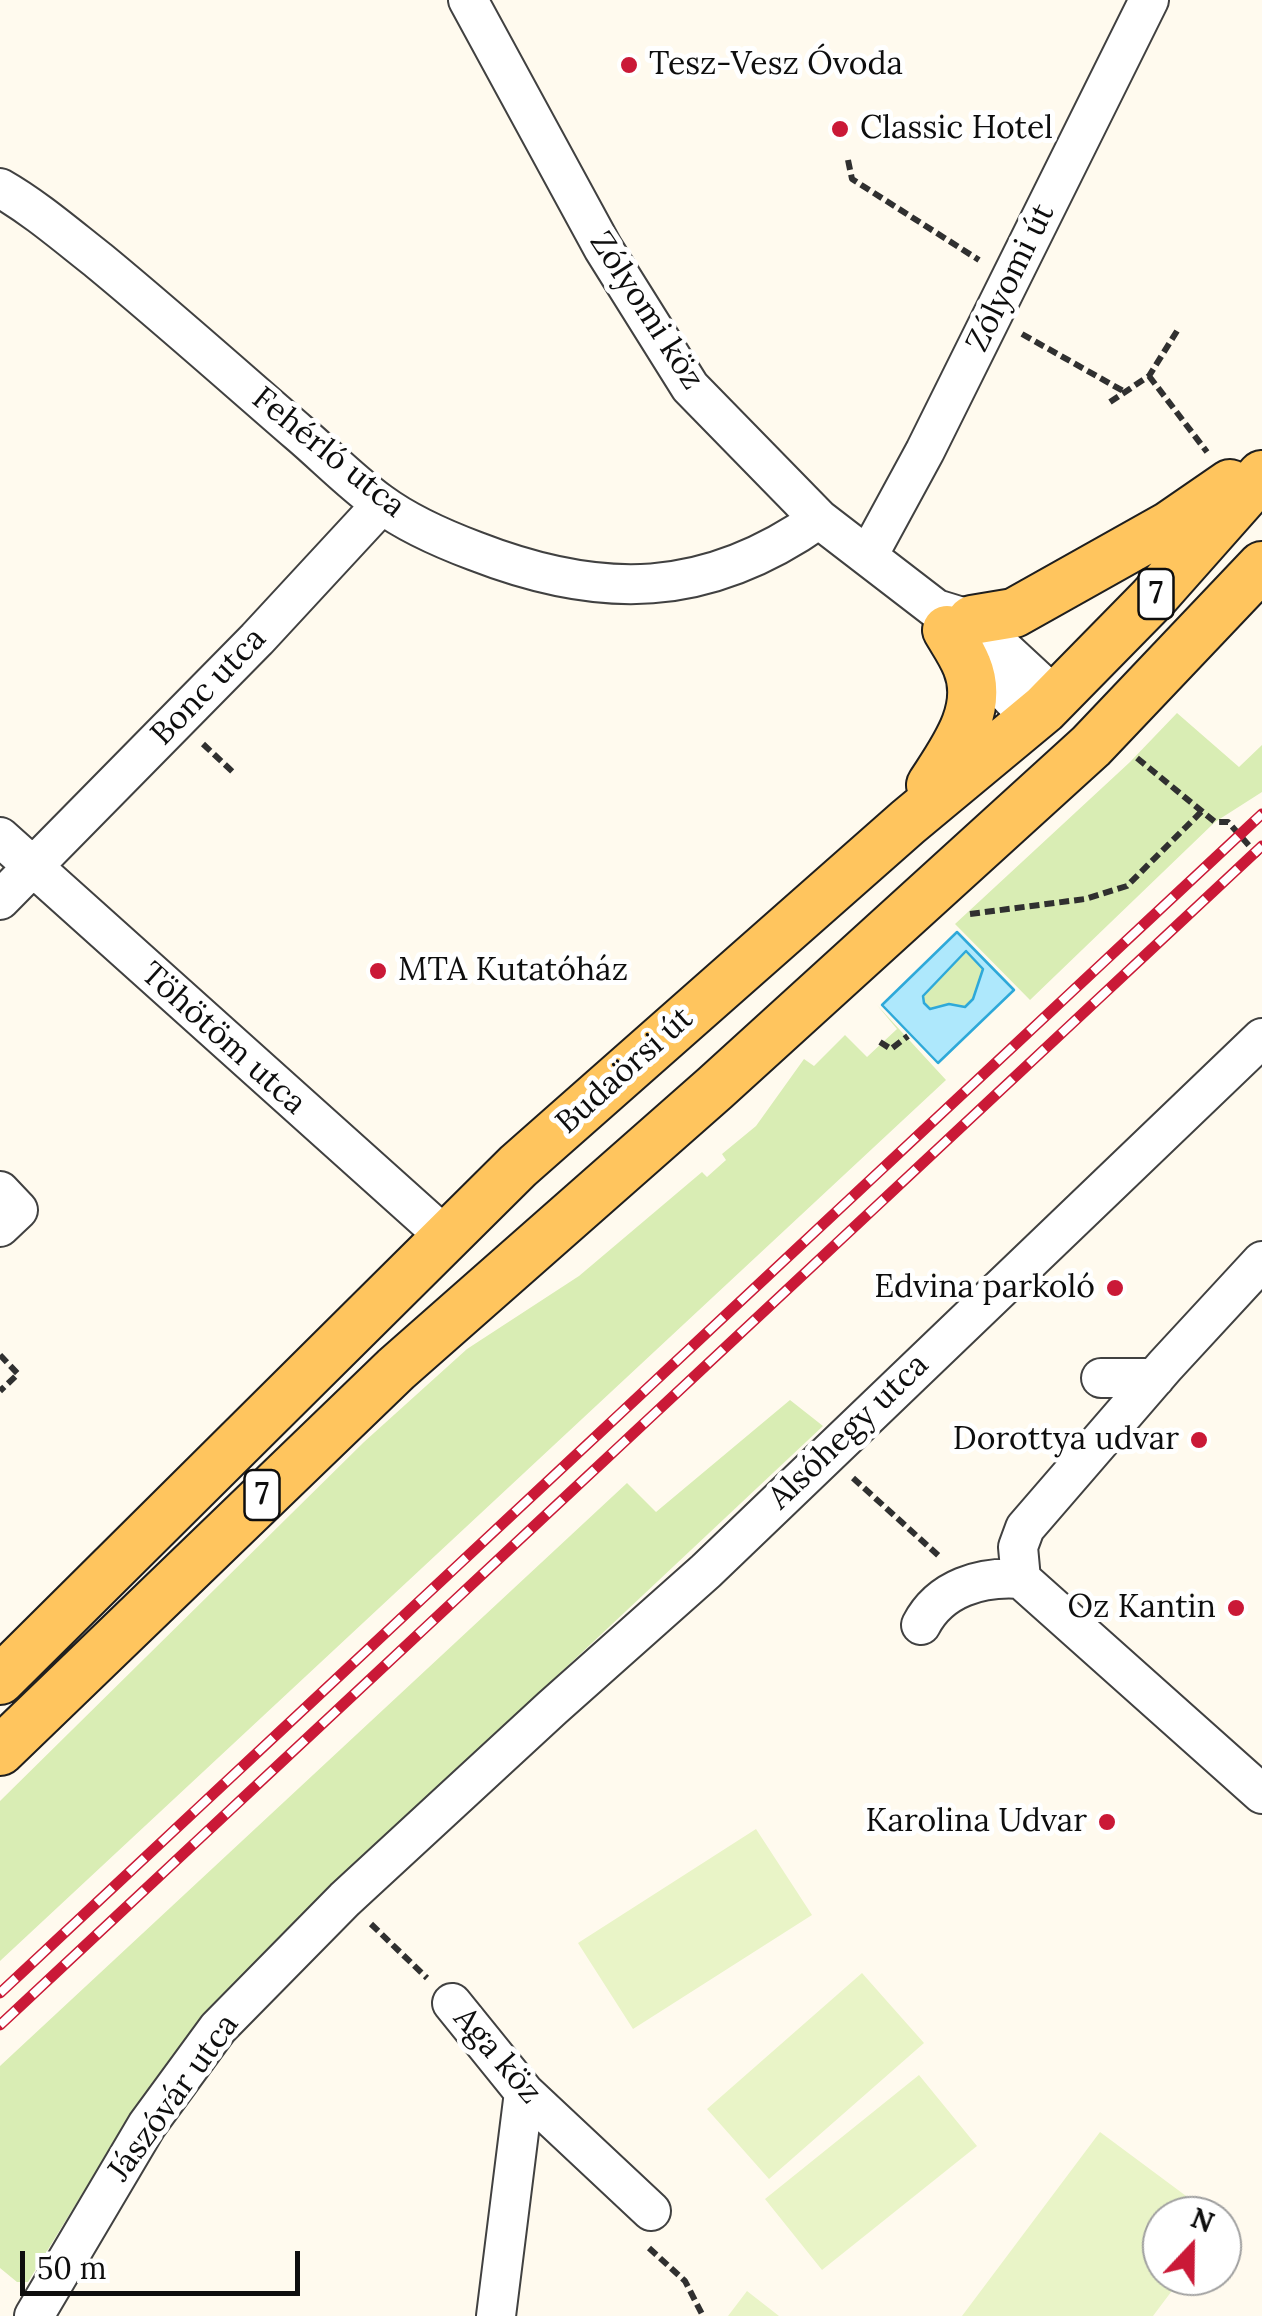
<!DOCTYPE html>
<html>
<head>
<meta charset="utf-8">
<style>
  body { margin:0 }
  #map { position:relative; width:1262px; height:2316px; overflow:hidden; background:#fffaee; font-family:Lora,serif }
  canvas { display:block }
  .north { position:absolute; left:1142px; top:2196px; width:100px; height:100px; box-sizing:border-box; background:#fff; border:2px solid #9f9f9f; border-radius:50%; rotate:22deg; font-size:28px; font-weight:700; line-height:40px; text-align:center; color:#0e0e0e }
  .north::after { content:''; display:block; margin:auto; width:35px; height:45px; background:#ca1937; clip-path:polygon(50% 0,100% 100%,50% 72%,0 100%) }
  .scale { position:absolute; left:20px; top:2251px; width:280px; height:45px; box-sizing:border-box; border:5px solid #0e0e0e; border-top:0; padding-left:12px; font-size:30px; line-height:35px; white-space:nowrap; color:#0e0e0e; -webkit-text-stroke:8px #fff; paint-order:stroke }
</style>
</head>
<body>
<div id="map">
<canvas width="1262" height="2316"></canvas>
<div class="north">N</div>
<div class="scale">50 m</div>
</div>
<script>
const context = document.querySelector('canvas').getContext('2d');
context.lineJoin = 'round';
function fillPath(path, color) { context.fillStyle = color; context.fill(path, 'evenodd'); }
function strokePath(path, color, width, dash) { context.strokeStyle = color; context.lineWidth = width; context.lineCap = dash ? 'butt' : 'round'; context.setLineDash(dash || []); context.stroke(path); }
function write(font, color, halo, rows, align = 'center') {
  context.font = font + ' Lora,serif'; context.lineWidth = 10; context.setLineDash([]); context.textBaseline = 'middle'; context.strokeStyle = halo; context.fillStyle = color; for (const [text, x, y, turn = 0] of rows) {
    context.save(); context.translate(x, y); context.rotate((+turn || 0) * Math.PI / 180); context.textAlign = isNaN(turn) ? turn : align; if (halo) context.strokeText(text, 0, 0); context.fillText(text, 0, 0); context.restore();
  }
}
const green = new Path2D(`
  M1177 713 1239 767 1262 745V792L1215 822 1030 1000 955 924 1130 762Z
  M966 951 983 969 973 999 965 1007 949 1004 931 1009 924 1003 923 996Z
  M877 1005 946 1080 0 1961V1801L364 1442 467 1349 579 1276 702 1172 707 1177 726 1160 722 1154 756 1126 804 1059 814 1066 845 1035 867 1057 897 1029Z
  M790 1400 823 1426 345 1875 157 2081 117 2137 28 2282H17L0 2268V2066L627 1483 656 1512Z`);
const pitch = new Path2D(`
  M756 1829 812 1915 633 2029 578 1943Z
  M862 1973 924 2043 769 2179 707 2109Z
  M919 2075 977 2146 822 2270 765 2199Z
  M1100 2132 1213 2216H1162V2276H1183L1153 2316H962Z
  M747 2291 779 2316H728Z`);
const water = new Path2D(`
  M957 932 1014 990 938 1063 882 1005ZM966 951 983 969 973 999 965 1007 949 1004 930 1009 924 1003 923 996Z`);
const path = new Path2D(`
  M848 160 852 179 979 260
  M1022 334 1125 392
  M1149 376 1207 452
  M1110 402 1149 376 1177 331
  M203 744 235 774
  M1137 758 1215 822H1228L1262 860
  M970 914 1085 899 1127 886 1202 811
  M880 1042 891 1049 908 1036
  M0 1355 18 1374 0 1391
  M853 1478 940 1557
  M371 1924 427 1978
  M649 2248 685 2281 703 2316`);
const minor = new Path2D(`
  M468 0 603 248 690 387 819 519 936 609 972 620 1040 683
  M0 188C35 208 66 235 98 260 166 316 232 375 299 433 326 456 351 482 380 503 407 523 443 539 475 551 601 600 706 599 819 519
  M869 554 925 451 1149 0
  M963 647 1018 705
  M0 837 447 1238
  M0 900 257 639 381 505
  M0 1191 18 1210 0 1227
  M1101 1378H1155
  M1021 1579 1018 1547 1025 1528 1165 1366 1262 1261
  M1021 1579 1262 1794
  M921 1625C940 1588 981 1576 1021 1579
  M452 2003 524 2092 651 2211
  M34 2316 147 2125 218 2028 345 1899 552 1708 706 1571 1262 1038
  M496 2316 524 2092`);
const major = new Path2D(`
  M972 620 1014 613 1169 526 1230 484
  M931 785C953 751 985 709 967 666 962 653 954 642 947 630
  M0 1680 518 1166 908 822 1044 709 1153 598 1262 475
  M0 1751 396 1369 715 1088 1091 746 1262 566`);
const rail = new Path2D(`
  M0 1993 1262 814
  M0 2025 1262 846`);
const markers = [
  [629,65,10,"#ca1937"],
  [840,129,10,"#ca1937"],
  [378,971,10,"#ca1937"],
  [1115,1288,10,"#ca1937"],
  [1199,1440,10,"#ca1937"],
  [1236,1608,10,"#ca1937"],
  [1107,1822,10,"#ca1937"]
];
const shields = [
  [1156,594,35],
  [262,1495,35]
];
const shieldNames = [
  ["7",1156,594],
  ["7",262,1495]
];
const poiNames = [
  ["Tesz-Vesz Óvoda",649,65,"left"],
  ["Classic Hotel",860,129,"left"],
  ["MTA Kutatóház",398,971,"left"],
  ["Edvina parkoló",1095,1288],
  ["Dorottya udvar",1179,1440],
  ["Oz Kantin",1216,1608],
  ["Karolina Udvar",1087,1822]
];
const streetNames = [
  ["Zólyomi út",1011,278,-64],
  ["Zólyomi köz",646,311,57],
  ["Fehérló utca",328,453,39],
  ["Bonc utca",209,687,-46],
  ["Töhötöm utca",223,1039,42],
  ["Budaörsi út",625,1071,-42],
  ["Alsóhegy utca",849,1432,-44],
  ["Aga köz",497,2056,49],
  ["Jászóvár utca",174,2098,-54]
];
fillPath(green, '#d9edb4');
fillPath(pitch, '#e9f4c7');
fillPath(water, '#aee8fc');
strokePath(water, '#2ea9d9', 2.5);
strokePath(minor, '#414141', 42);
strokePath(major, '#1f1f1f', 52);
strokePath(path, '#303030', 6, [10, 5]);
strokePath(minor, '#fff', 38);
strokePath(major, '#ffc55e', 48);
strokePath(rail, '#ca1937', 11);
strokePath(rail, '#fff', 8, [22]);
for (const [x, y, r, color] of markers) { const dot = new Path2D(); dot.arc(x, y, r, 0, 2 * Math.PI); context.fillStyle = color; context.fill(dot); strokePath(dot, '#fff', 4); }
for (const [x, y, w] of shields) { const box = new Path2D(); box.roundRect(x - w / 2, y - 25, w, 50, 8); context.fillStyle = '#fff'; context.fill(box); strokePath(box, '#0e0e0e', 2.5); }
write('bold 30px', '#0e0e0e', null, shieldNames);
write('32px', '#0e0e0e', '#fff', poiNames, 'right');
write('32px', '#0e0e0e', '#fff', streetNames);
</script>
</body>
</html>
